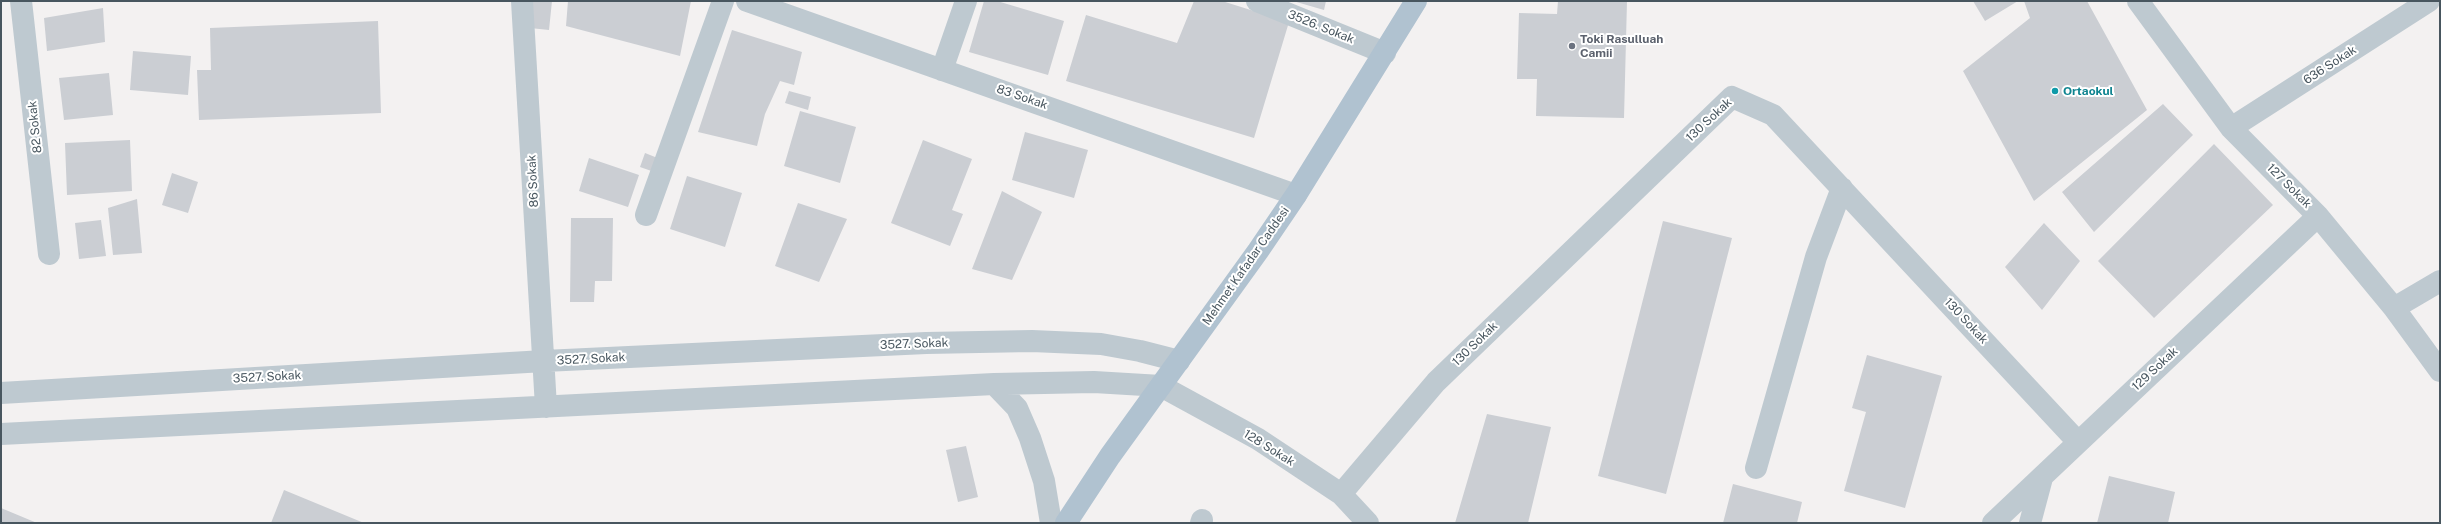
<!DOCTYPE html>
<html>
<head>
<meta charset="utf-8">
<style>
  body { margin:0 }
  #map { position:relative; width:2441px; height:524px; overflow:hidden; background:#f3f1f1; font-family:"Public Sans",sans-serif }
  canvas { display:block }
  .frame { position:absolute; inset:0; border:2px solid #48565f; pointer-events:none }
</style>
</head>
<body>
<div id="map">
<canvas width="2441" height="524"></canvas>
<div class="frame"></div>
</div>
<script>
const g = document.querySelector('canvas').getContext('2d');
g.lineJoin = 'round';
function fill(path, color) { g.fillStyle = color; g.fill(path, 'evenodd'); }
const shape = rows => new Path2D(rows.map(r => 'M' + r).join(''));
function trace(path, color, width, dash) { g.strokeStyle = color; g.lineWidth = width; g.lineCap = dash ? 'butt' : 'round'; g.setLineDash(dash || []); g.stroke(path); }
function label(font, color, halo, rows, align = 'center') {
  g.font = font + ' "Public Sans",sans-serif'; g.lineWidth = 4; g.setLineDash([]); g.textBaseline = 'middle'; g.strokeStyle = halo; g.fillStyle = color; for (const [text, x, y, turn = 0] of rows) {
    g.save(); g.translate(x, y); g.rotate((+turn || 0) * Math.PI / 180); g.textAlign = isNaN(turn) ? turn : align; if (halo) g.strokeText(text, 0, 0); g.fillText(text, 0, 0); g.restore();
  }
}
const building = shape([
  [532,1,552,1,549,30,530,28],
  [568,1,691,1,680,56,566,26],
  [984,1,997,1,1064,21,1048,75,969,52],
  [1194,1,1222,1,1289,22,1254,138,1066,81,1086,15,1177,43],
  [1293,1,1326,1,1324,10],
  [1558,1,1627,1,1624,118,1536,116,1537,79,1517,79,1519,13,1557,14],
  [1973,1,2018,1,1985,21],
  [2024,1,2087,1,2147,110,2034,201,1963,71,2030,18],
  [103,8,105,42,47,51,44,18],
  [378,21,381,113,199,120,197,70,211,70,210,28],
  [732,30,802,52,794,85,780,81,765,114,757,146,698,132],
  [133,51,191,56,188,95,130,90],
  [109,73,113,115,64,120,59,78],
  [789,91,811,97,808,110,785,103],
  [2163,104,2193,135,2094,232,2062,192],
  [800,111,856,127,840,183,784,166],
  [1025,132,1088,150,1074,198,1012,180],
  [130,140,132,191,67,195,65,143],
  [923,140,972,159,952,210,963,214,950,246,891,223],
  [2214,144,2273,205,2154,318,2098,261],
  [645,153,665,161,660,174,640,167],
  [589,158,639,175,628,207,579,191],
  [172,173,198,182,188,213,162,205],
  [687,176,742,193,725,247,670,229],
  [1002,191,1042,212,1012,280,972,269],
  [137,199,142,253,113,255,108,208],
  [798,203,847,219,819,282,775,266],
  [571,218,613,218,612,281,595,281,594,302,570,302],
  [101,220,106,256,79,259,75,223],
  [1663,221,1732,238,1666,494,1598,476],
  [2044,223,2080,261,2042,310,2005,267],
  [1867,355,1942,376,1905,508,1844,491,1866,412,1852,408],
  [1487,414,1551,427,1528,523,1455,523],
  [966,446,978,497,958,502,946,450],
  [2109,476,2175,492,2168,523,2097,523],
  [1733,484,1802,502,1797,523,1723,523],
  [284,490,364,523,271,523],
  [1,508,37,523,1,523]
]);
const minor = shape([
  [21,1,49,254],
  [522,1,546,407],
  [747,1,1296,195],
  [1257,1,1385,53],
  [2138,1,2231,128,2318,216,2394,308,2440,371],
  [942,70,966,1],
  [2231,128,2429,1],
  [646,215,723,1],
  [2394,308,2440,281],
  [994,384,1017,408,1030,438,1044,481,1051,523],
  [1,393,544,361,926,343,1032,341,1101,344,1140,351,1179,361],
  [1,434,994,384,1094,382,1161,386,1258,439,1341,494,1368,523],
  [1756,468,1816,257,1842,188],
  [1341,494,1436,382,1732,97,1773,115,2078,442],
  [1201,523,1202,520],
  [1993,523,2318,216],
  [2030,523,2042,478]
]);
const major = shape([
  [1066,523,1110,456,1258,251,1296,195,1416,1]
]);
const markers = [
  [1572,46,4,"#6b7280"],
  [2055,91,4,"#0f9aa8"]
];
const streetNames = [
  ["3526. Sokak",1321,27,22],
  ["636 Sokak",2330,65,-33],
  ["83 Sokak",1022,97,19],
  ["130 Sokak",1709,120,-43],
  ["82 Sokak",35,127,-96],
  ["86 Sokak",533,181,-93],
  ["127 Sokak",2289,186,45],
  ["Mehmet Kafadar Caddesi",1246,266,-55],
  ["130 Sokak",1966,321,47],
  ["3527. Sokak",914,344,-2],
  ["130 Sokak",1475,344,-44],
  ["3527. Sokak",591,359,-3],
  ["129 Sokak",2155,369,-43],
  ["3527. Sokak",267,377,-3],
  ["128 Sokak",1269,448,32]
];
const worshipNames = [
  ["Toki Rasulluah",1580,39],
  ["Camii",1580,53]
];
const cultureNames = [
  ["Ortaokul",2063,91]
];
fill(building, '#cbced3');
trace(minor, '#bec9d0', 22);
trace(major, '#b0c2d0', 22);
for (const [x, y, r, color] of markers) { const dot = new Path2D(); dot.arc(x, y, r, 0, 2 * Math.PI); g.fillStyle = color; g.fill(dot); trace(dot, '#fff', 1.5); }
label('12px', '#48565f', '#fff', streetNames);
label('bold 12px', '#5b616d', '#fff', worshipNames, 'left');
label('bold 12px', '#0d838f', '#fff', cultureNames, 'left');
</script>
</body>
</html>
